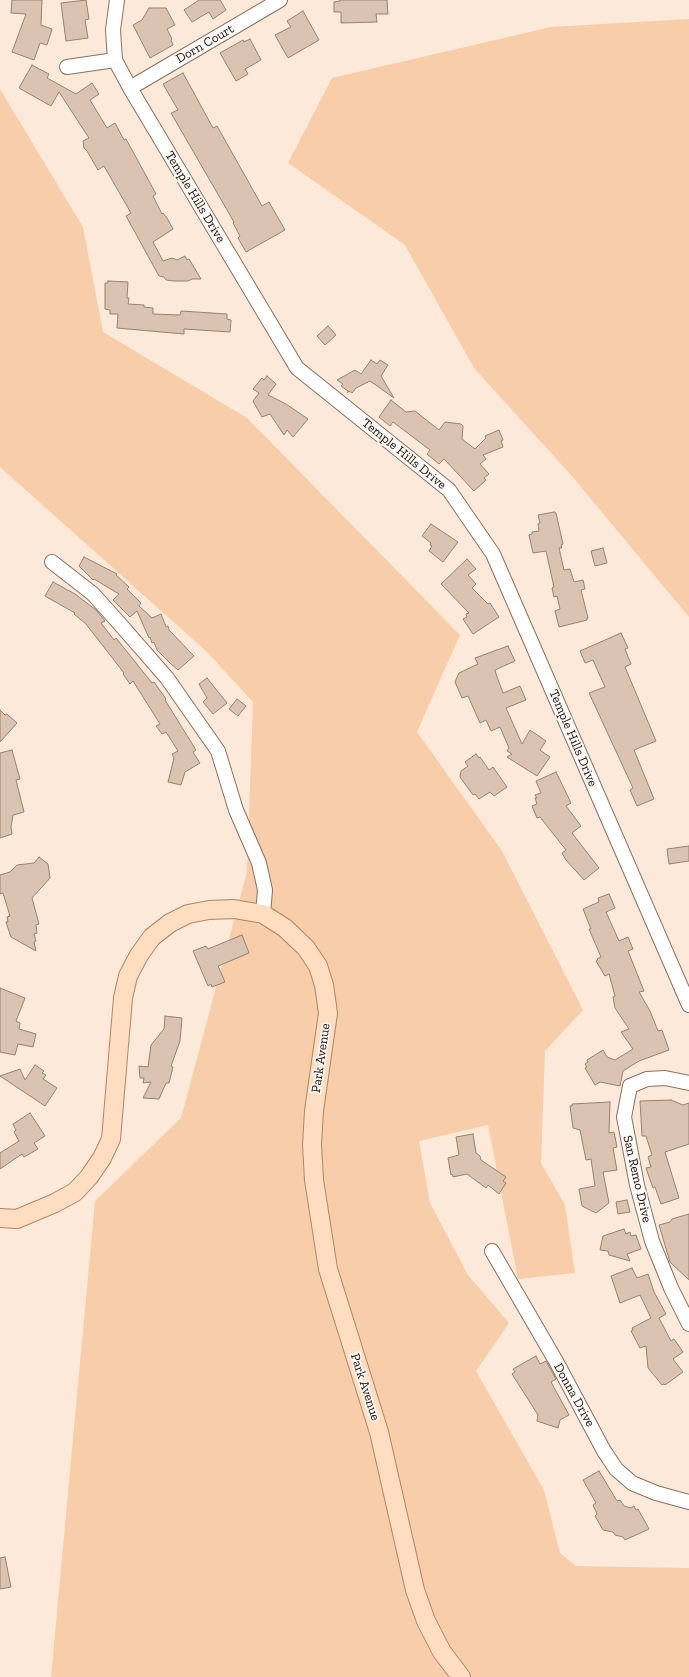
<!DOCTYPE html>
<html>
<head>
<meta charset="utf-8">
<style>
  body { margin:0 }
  canvas { display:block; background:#fce9d9 }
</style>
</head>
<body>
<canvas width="689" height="1677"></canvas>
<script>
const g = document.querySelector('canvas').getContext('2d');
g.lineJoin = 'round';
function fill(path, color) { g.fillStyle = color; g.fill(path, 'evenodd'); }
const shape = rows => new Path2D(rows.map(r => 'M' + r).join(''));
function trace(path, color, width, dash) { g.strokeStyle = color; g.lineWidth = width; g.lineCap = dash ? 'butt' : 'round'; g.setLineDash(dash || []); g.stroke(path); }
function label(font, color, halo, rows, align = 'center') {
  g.font = font + ' "Zilla Slab",serif'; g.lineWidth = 3.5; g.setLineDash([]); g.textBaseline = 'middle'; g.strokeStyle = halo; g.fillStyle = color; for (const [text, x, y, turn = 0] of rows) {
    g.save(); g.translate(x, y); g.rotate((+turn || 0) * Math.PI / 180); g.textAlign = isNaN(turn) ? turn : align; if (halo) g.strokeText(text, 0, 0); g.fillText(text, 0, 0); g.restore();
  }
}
const green = shape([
  [689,19,689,617,571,475,474,368,405,245,288,163,332,78,551,27],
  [0,89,83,227,103,332,247,418,460,635,417,732,502,851,583,1010,545,1051,541,1163,565,1205,575,1273,518,1279,488,1125,419,1141,430,1203,468,1275,509,1323,476,1371,544,1490,560,1553,576,1566,689,1568,689,1677,51,1677,95,1201,181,1118,247,872,253,702,206,651,0,467]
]);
const building = shape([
  [12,0,42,0,41,25,52,29,47,45,40,43,34,60,12,52,26,14,11,13,12,0],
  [86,0,89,19,85,20,88,38,66,41,61,3,86,0],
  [199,0,220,0,226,10,213,19,209,12,192,22,184,10,199,0],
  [340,0,387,0,388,14,376,14,377,22,341,23,341,12,334,12,334,2,340,1,340,0],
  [149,8,166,8,175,25,167,29,172,39,171,40,173,45,150,58,133,25,142,20,149,8],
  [303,11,319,40,288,58,275,35,291,27,287,21,303,11],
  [250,39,261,60,245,69,248,74,236,81,220,53,243,40,244,42,250,39],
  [32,65,49,74,47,78,76,94,92,83,99,94,90,100,107,128,115,123,124,140,126,139,156,194,153,196,162,214,163,213,167,218,173,229,153,242,163,261,172,258,177,260,185,256,187,260,189,259,201,279,192,279,188,281,174,281,166,280,164,277,159,276,126,216,131,213,104,166,98,170,87,151,84,148,83,141,89,138,59,92,51,106,19,88,32,65],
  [183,73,213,128,217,126,262,206,269,202,285,230,246,252,238,238,240,236,233,223,234,222,171,113,178,110,163,84,183,73],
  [108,281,128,282,127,298,129,298,128,304,144,305,144,307,153,308,153,314,180,315,181,311,227,314,227,319,231,320,230,332,184,329,184,334,117,328,118,314,110,314,110,310,105,309,105,283,108,283,108,281],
  [328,326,336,335,325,345,317,336,328,326],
  [371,360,377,364,380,360,388,365,381,376,394,398,370,381,356,388,352,393,349,391,347,393,348,391,341,386,343,384,337,380,355,370,361,374,371,360],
  [267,376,276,384,268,395,286,404,308,419,293,437,287,430,284,435,270,414,262,417,253,401,259,393,253,389,262,378,264,380,267,376],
  [391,400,406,412,415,411,439,430,445,422,461,424,463,426,462,439,475,449,486,438,485,436,499,430,503,440,501,441,503,447,483,455,486,459,480,464,489,474,484,478,486,480,474,491,444,459,439,464,427,454,430,450,393,422,390,426,379,417,391,400],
  [554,512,556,513,563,544,561,545,562,548,559,548,564,570,570,569,574,582,583,580,585,589,581,590,588,618,587,618,587,620,559,627,555,611,560,609,557,596,554,597,552,588,554,587,546,551,533,553,529,535,532,534,532,532,539,531,538,524,540,523,538,515,554,512],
  [431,524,458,542,443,562,429,551,432,546,430,545,431,543,422,536,431,524],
  [603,548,607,563,595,566,591,551,603,548],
  [84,557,117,574,116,575,129,587,127,589,141,603,139,606,152,618,161,614,166,627,168,626,169,630,194,656,178,670,171,664,157,650,154,642,152,643,150,637,149,638,137,611,130,617,113,600,119,594,94,579,93,580,79,566,84,557],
  [467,559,476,569,468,575,476,584,472,588,488,604,490,603,499,617,473,634,463,619,467,617,466,614,469,613,441,584,467,559],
  [53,582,75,594,96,610,105,621,101,623,114,640,116,638,152,683,154,682,166,699,165,700,196,750,193,752,200,763,185,772,181,785,168,782,174,758,172,754,178,751,166,732,162,734,156,726,160,724,133,681,130,684,123,674,124,673,86,624,74,614,75,613,45,596,53,582],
  [621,633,628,648,625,649,631,664,625,667,656,741,634,750,654,799,637,806,630,790,633,788,589,693,605,687,593,660,585,663,580,651,621,633],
  [508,646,515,661,495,670,496,674,503,693,520,686,526,700,506,708,522,744,530,730,546,741,540,750,550,757,537,776,507,757,512,754,507,751,509,748,500,727,491,731,486,720,480,723,468,696,462,698,455,682,459,673,478,664,475,658,508,646],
  [207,678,227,703,213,714,203,702,207,698,199,684,207,678],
  [237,699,246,706,238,716,229,709,237,699],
  [0,710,5,715,7,714,17,723,0,742,0,710],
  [12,750,20,779,16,780,24,812,13,815,11,827,12,834,0,838,0,753,12,750],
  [476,754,479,758,480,757,489,770,493,767,507,787,494,796,490,792,479,799,475,794,473,795,460,777,461,771,468,766,465,762,476,754],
  [556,772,571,803,566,806,581,826,572,833,599,868,584,880,566,860,562,853,566,850,540,817,537,818,532,806,537,804,535,798,537,798,535,795,541,793,536,781,556,772],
  [689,846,689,861,669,864,667,849,689,846],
  [39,857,48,864,50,878,32,898,39,924,36,925,37,933,34,934,36,941,34,942,36,951,11,937,6,922,8,922,7,917,10,916,3,893,0,894,0,875,10,872,17,865,34,863,39,857],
  [609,894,615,908,606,912,619,941,628,937,633,949,628,951,644,991,639,992,650,1011,658,1031,662,1030,669,1050,639,1061,623,1071,620,1086,600,1082,595,1085,585,1068,587,1067,585,1064,588,1062,587,1060,603,1050,607,1057,615,1060,633,1049,621,1032,629,1029,615,1008,613,997,615,996,609,974,605,976,596,961,598,960,597,959,601,957,589,929,591,929,583,909,599,902,598,898,609,894],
  [242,935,249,953,218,966,225,982,212,987,211,984,208,986,193,951,206,946,208,949,242,935],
  [0,988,25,998,16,1021,20,1023,19,1029,36,1034,33,1047,18,1044,15,1055,0,1052,0,988],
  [165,1016,182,1018,180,1041,171,1066,173,1067,169,1083,166,1083,159,1099,143,1098,151,1082,143,1083,144,1078,140,1078,139,1066,148,1067,151,1045,164,1029,165,1016],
  [35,1065,44,1071,42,1073,46,1075,43,1079,57,1088,45,1106,0,1076,20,1069,25,1080,35,1065],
  [671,1100,683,1105,689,1103,689,1144,665,1152,679,1198,661,1204,655,1187,653,1188,646,1168,651,1167,648,1157,652,1155,646,1136,642,1136,640,1101,671,1100],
  [610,1102,609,1133,614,1132,617,1147,613,1148,617,1170,603,1172,609,1203,596,1213,582,1206,579,1189,595,1186,591,1159,586,1160,580,1130,573,1128,570,1106,572,1106,572,1104,610,1102],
  [30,1113,45,1136,34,1143,38,1149,24,1157,22,1154,0,1169,0,1153,19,1141,14,1132,16,1130,13,1124,30,1113],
  [473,1134,476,1153,480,1156,481,1160,506,1177,503,1181,506,1183,499,1194,488,1185,486,1188,467,1174,453,1177,452,1174,451,1175,448,1158,459,1155,456,1137,473,1134],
  [627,1200,630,1212,618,1214,616,1202,627,1200],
  [689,1214,689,1280,670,1262,659,1225,670,1222,672,1219,689,1214],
  [624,1229,626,1234,630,1232,631,1236,636,1235,641,1249,627,1254,630,1261,609,1255,608,1251,600,1250,603,1236,624,1229],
  [632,1268,637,1278,648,1274,654,1292,666,1314,659,1318,671,1341,674,1339,683,1352,673,1359,683,1372,665,1385,664,1384,662,1385,648,1368,646,1346,640,1348,631,1331,633,1330,632,1328,651,1318,640,1295,620,1303,611,1276,632,1268],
  [536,1356,540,1364,546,1361,556,1379,551,1382,569,1415,560,1420,558,1428,537,1421,538,1415,512,1374,515,1372,513,1369,536,1356],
  [599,1471,617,1501,620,1500,624,1506,631,1508,634,1506,636,1510,638,1509,649,1529,625,1540,623,1537,615,1535,613,1532,603,1530,595,1516,597,1514,593,1505,596,1503,583,1480,599,1471],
  [5,1557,11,1587,0,1589,0,1558,5,1557]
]);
const minor = shape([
  [117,0,113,30,115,60,130,88,297,368,449,490,493,554,689,1005],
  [67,67,115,60],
  [130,88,280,0],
  [52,562,93,594,119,623,167,678,218,751,236,810,259,863,265,890,263,914],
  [689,1083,665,1078,647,1079,630,1086,624,1117,637,1185,652,1241,671,1288,689,1324],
  [492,1251,557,1363,604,1451,616,1469,632,1483,656,1493,689,1502]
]);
const major = shape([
  [0,1218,17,1219,55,1203,75,1192,89,1177,102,1158,111,1139,123,998,128,976,139,955,152,937,170,923,188,914,209,910,234,909,263,914,285,928,306,948,318,966,324,985,328,1013,314,1111,312,1145,314,1180,328,1269,379,1432,415,1590,426,1621,442,1652,461,1677]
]);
const streetNames = [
  ["Dorn Court",205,44,-30],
  ["Temple Hills Drive",195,197,59],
  ["Temple Hills Drive",404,454,39],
  ["Temple Hills Drive",573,738,67],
  ["Park Avenue",321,1058,-82],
  ["San Remo Drive",637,1179,77],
  ["Park Avenue",365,1387,72],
  ["Donna Drive",574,1395,61]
];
fill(green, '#f8cda9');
fill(building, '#dac3b0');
trace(building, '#97816f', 1);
trace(minor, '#877260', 16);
trace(major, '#ad8665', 20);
trace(minor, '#fff', 14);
trace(major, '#feddc0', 18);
label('13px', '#181009', '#fef9f5', streetNames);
</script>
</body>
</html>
